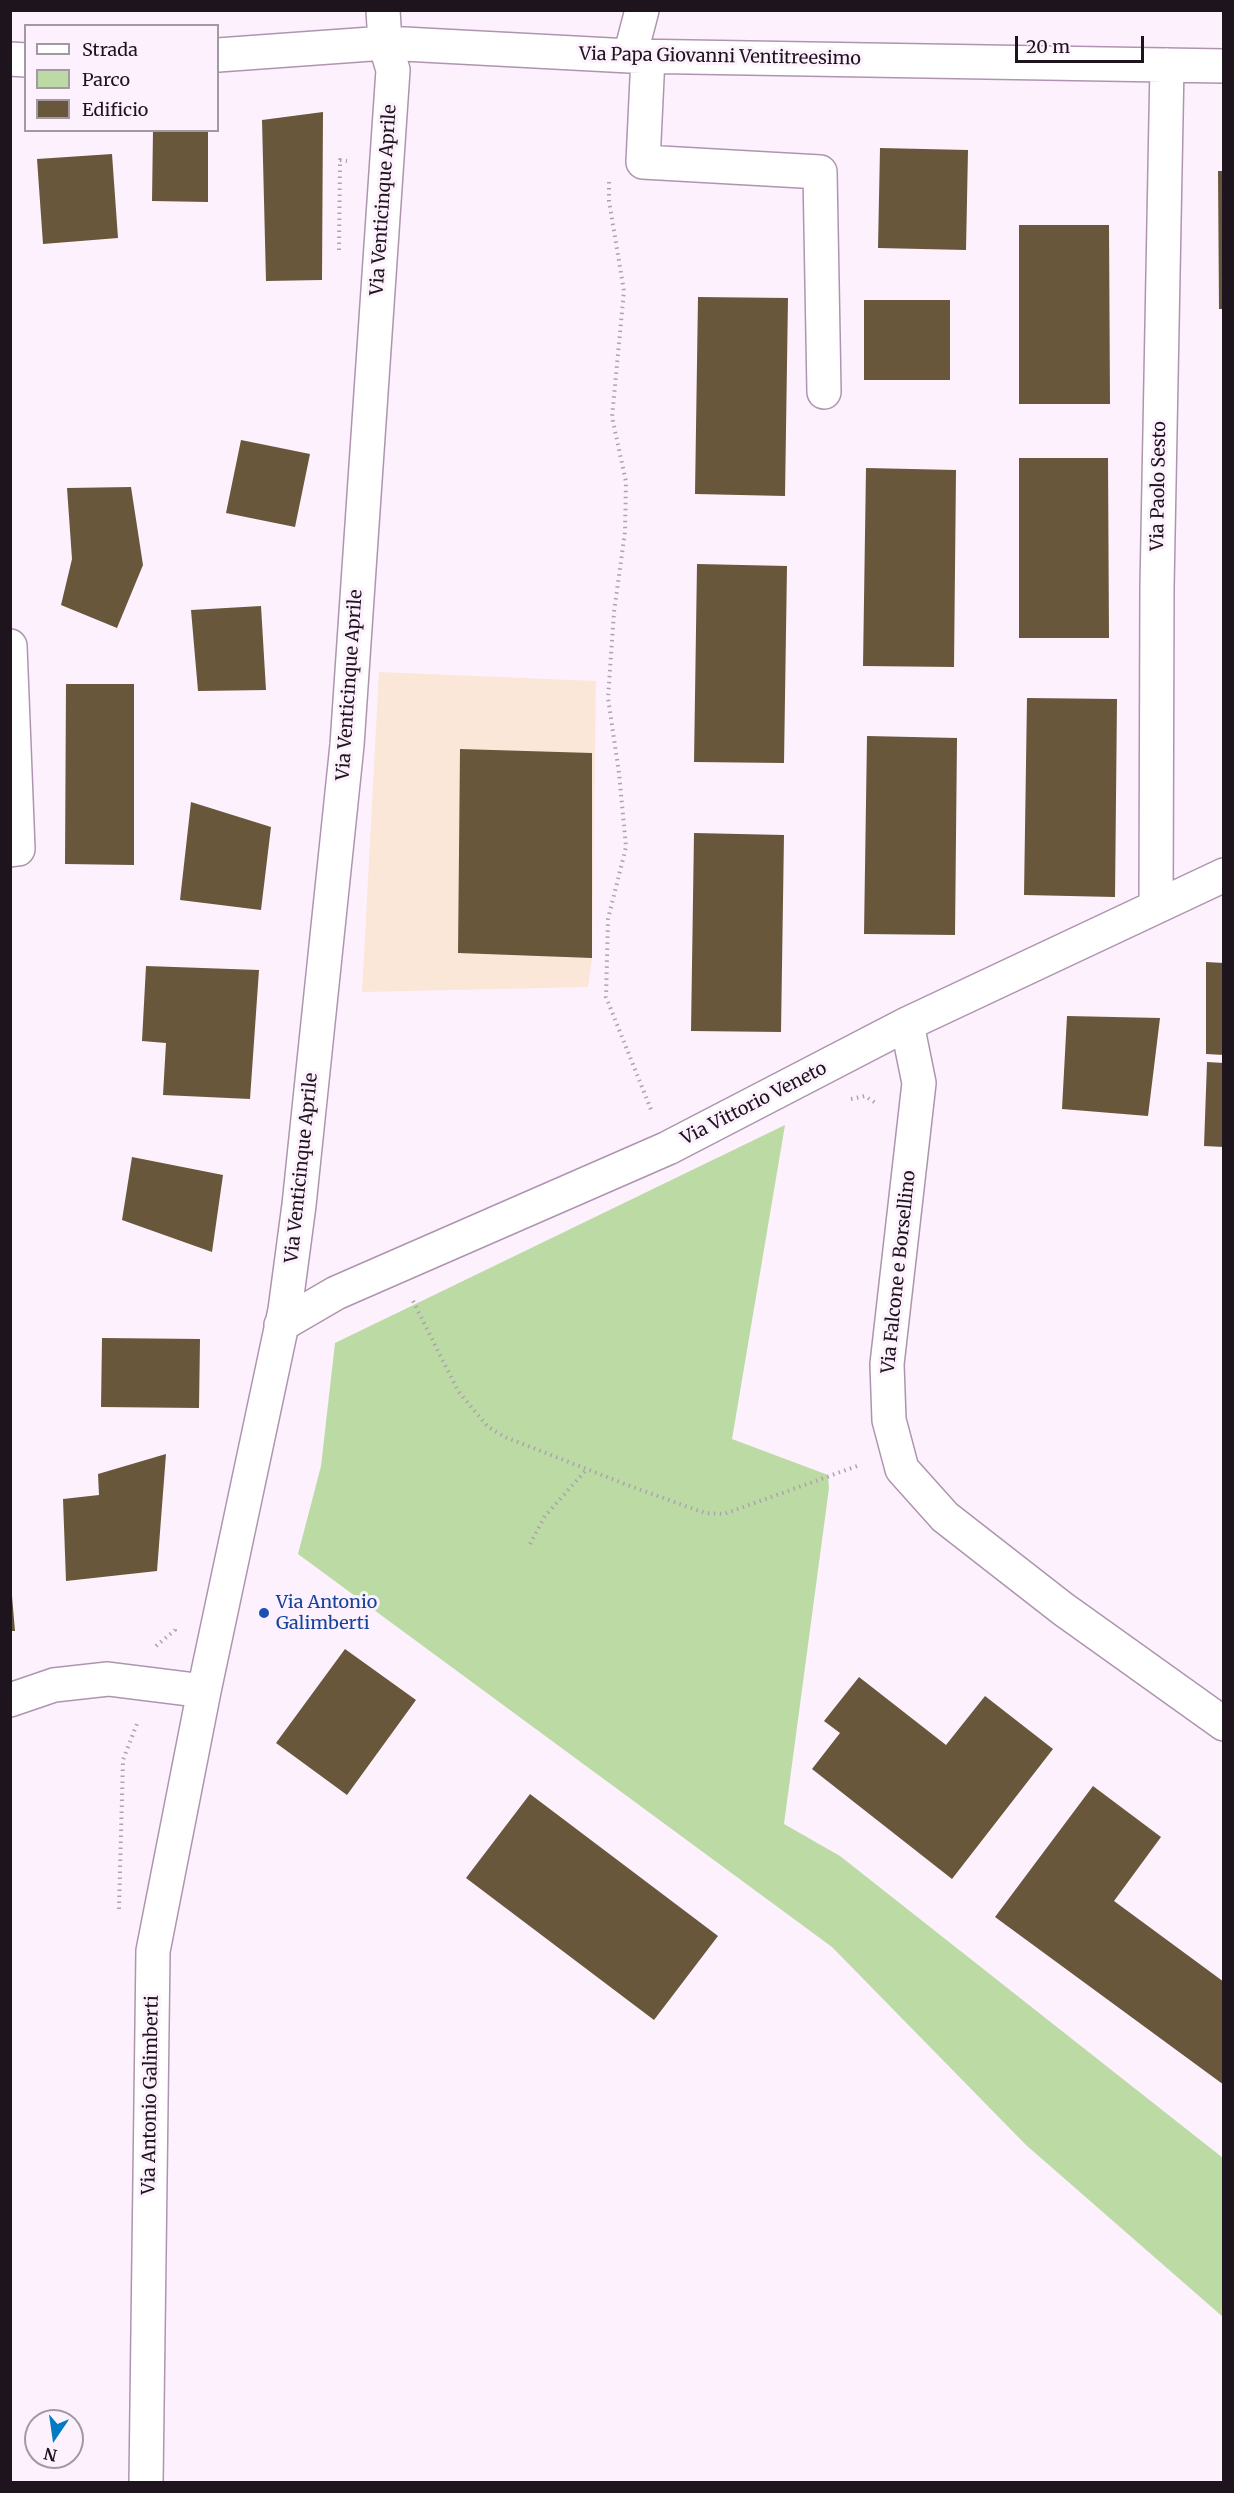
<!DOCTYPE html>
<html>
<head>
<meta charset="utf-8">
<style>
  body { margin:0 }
  #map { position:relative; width:1234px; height:2493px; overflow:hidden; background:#fcf1fd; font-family:Merriweather,serif }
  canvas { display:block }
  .frame { position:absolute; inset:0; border:12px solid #1d141d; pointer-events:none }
  .legend { position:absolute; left:24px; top:24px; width:195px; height:108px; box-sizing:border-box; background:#fcf1fd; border:2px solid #a399a3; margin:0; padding:8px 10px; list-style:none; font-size:18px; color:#1d141d }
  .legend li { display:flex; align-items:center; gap:12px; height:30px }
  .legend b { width:30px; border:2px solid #a399a3 }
  .north { position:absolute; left:24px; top:2409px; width:60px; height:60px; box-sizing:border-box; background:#fcf1fd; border:2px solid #a399a3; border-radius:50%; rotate:193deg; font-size:16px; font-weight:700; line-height:24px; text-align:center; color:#1d141d }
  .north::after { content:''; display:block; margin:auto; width:21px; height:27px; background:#0179c3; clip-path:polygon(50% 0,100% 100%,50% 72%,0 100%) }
  .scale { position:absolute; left:1015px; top:36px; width:129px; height:27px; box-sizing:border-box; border:3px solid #1d141d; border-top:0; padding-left:8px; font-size:18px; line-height:21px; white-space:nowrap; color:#1d141d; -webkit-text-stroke:4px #fcf1fd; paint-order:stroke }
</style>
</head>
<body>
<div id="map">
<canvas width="1234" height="2493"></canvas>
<div class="frame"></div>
<ul class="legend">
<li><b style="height:8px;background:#fff"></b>Strada</li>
<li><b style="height:16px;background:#bcdaa4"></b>Parco</li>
<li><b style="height:16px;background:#69573c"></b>Edificio</li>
</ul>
<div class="north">N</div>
<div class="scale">20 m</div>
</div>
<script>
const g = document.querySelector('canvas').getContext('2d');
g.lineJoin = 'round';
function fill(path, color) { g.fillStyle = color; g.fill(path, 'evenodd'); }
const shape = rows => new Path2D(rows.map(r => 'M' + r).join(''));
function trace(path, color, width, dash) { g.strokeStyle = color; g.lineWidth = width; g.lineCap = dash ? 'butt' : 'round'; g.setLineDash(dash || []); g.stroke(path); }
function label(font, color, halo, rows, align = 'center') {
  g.font = font + ' Merriweather,serif'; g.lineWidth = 6; g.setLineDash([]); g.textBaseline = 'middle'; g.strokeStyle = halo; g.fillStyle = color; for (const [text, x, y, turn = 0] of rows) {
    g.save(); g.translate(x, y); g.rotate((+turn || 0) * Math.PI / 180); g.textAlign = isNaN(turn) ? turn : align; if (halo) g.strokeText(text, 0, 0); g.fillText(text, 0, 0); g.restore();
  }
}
const industrial = shape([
  [379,672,596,681,592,958,588,987,362,992]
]);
const green = shape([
  [785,1125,732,1439,828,1475,829,1488,784,1824,840,1856,1223,2158,1223,2317,1026,2145,832,1947,298,1554,321,1466,335,1343]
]);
const building = shape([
  [323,112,322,280,266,281,262,120],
  [153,130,208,130,208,202,152,201],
  [880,148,968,150,966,250,878,248],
  [112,154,118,238,43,244,37,159],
  [1218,171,1224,171,1224,309,1219,309],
  [1019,225,1109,225,1110,404,1019,404],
  [698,297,788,298,785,496,695,494],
  [864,300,950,300,950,380,864,380],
  [241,440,310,454,295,527,226,513],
  [1019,458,1108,458,1109,638,1019,638],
  [866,468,956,470,954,667,863,666],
  [131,487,143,565,117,628,61,605,72,559,67,488],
  [697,564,787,566,784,763,694,762],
  [261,606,266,690,198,691,191,610],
  [66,684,134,684,134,865,65,864],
  [1027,698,1117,699,1115,897,1024,895],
  [867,736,957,738,955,935,864,934],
  [460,749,592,753,592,958,458,953],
  [191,802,271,827,261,910,180,900],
  [694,833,784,835,781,1032,691,1031],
  [1206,962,1224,963,1224,1055,1206,1054],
  [146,966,259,970,250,1099,163,1095,166,1043,142,1041],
  [1067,1016,1160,1018,1148,1116,1062,1109],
  [1207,1062,1224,1063,1224,1147,1204,1146],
  [132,1157,223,1175,212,1252,122,1220],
  [102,1338,200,1339,199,1408,101,1407],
  [166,1454,157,1571,66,1581,63,1499,99,1495,98,1474],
  [10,1596,12,1596,15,1631,10,1631],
  [345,1649,416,1700,347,1795,276,1743],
  [859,1677,946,1745,985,1696,1053,1749,952,1879,812,1769,840,1733,824,1721],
  [1093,1786,1161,1837,1114,1901,1224,1982,1224,2085,995,1917],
  [530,1794,718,1936,654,2020,466,1878]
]);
const path = shape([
  [609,182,609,201,624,291,612,417,626,482,625,532,614,612,608,698,619,773,626,847,608,919,606,997,652,1112],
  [339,250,340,160,347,161],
  [851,1099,865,1096,877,1104],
  [413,1301,458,1391,488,1427,505,1437,630,1486,705,1513,724,1514,860,1465],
  [530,1544,545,1516,587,1469],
  [156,1646,175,1630,175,1626],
  [119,1909,123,1760,138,1721]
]);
const minor = shape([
  [218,55,385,43,630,56,1224,66],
  [630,56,642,10],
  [648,57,643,162,820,172,824,392],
  [10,59,26,60],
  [10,646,18,849,10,850],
  [1156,906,1157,587,1167,65],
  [907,1024,919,1083,887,1364,889,1420,902,1469,945,1517,1063,1609,1224,1724],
  [281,1325,336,1293,668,1148,907,1024,1224,875],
  [10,1700,54,1685,108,1679,204,1691],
  [146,2482,153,1951,204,1691,285,1310,299,1205,347,745,393,70,385,43,383,10]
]);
const markers = [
  [264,1613,6,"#1a4fb4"]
];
const streetNames = [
  ["Via Papa Giovanni Ventitreesimo",720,57,1],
  ["Via Venticinque Aprile",384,200,-86],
  ["Via Paolo Sesto",1159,486,-89],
  ["Via Venticinque Aprile",350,685,-86],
  ["Via Vittorio Veneto",754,1104,-27],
  ["Via Venticinque Aprile",302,1168,-84],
  ["Via Falcone e Borsellino",899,1272,-84],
  ["Via Antonio Galimberti",151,2095,-89]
];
const transitNames = [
  ["Via Antonio",276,1603],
  ["Galimberti",276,1624]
];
fill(industrial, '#fbe7d8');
fill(green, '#bcdaa4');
fill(building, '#69573c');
trace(minor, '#ae95af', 36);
trace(path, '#ada3ae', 4, [1.5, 4.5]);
trace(minor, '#fff', 33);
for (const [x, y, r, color] of markers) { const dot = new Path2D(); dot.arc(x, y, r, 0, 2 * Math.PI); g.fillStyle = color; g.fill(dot); trace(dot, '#fcf1fd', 2); }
label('18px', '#1d141d', '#fcf1fd', streetNames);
label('18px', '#164399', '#fcf1fd', transitNames, 'left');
</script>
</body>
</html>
